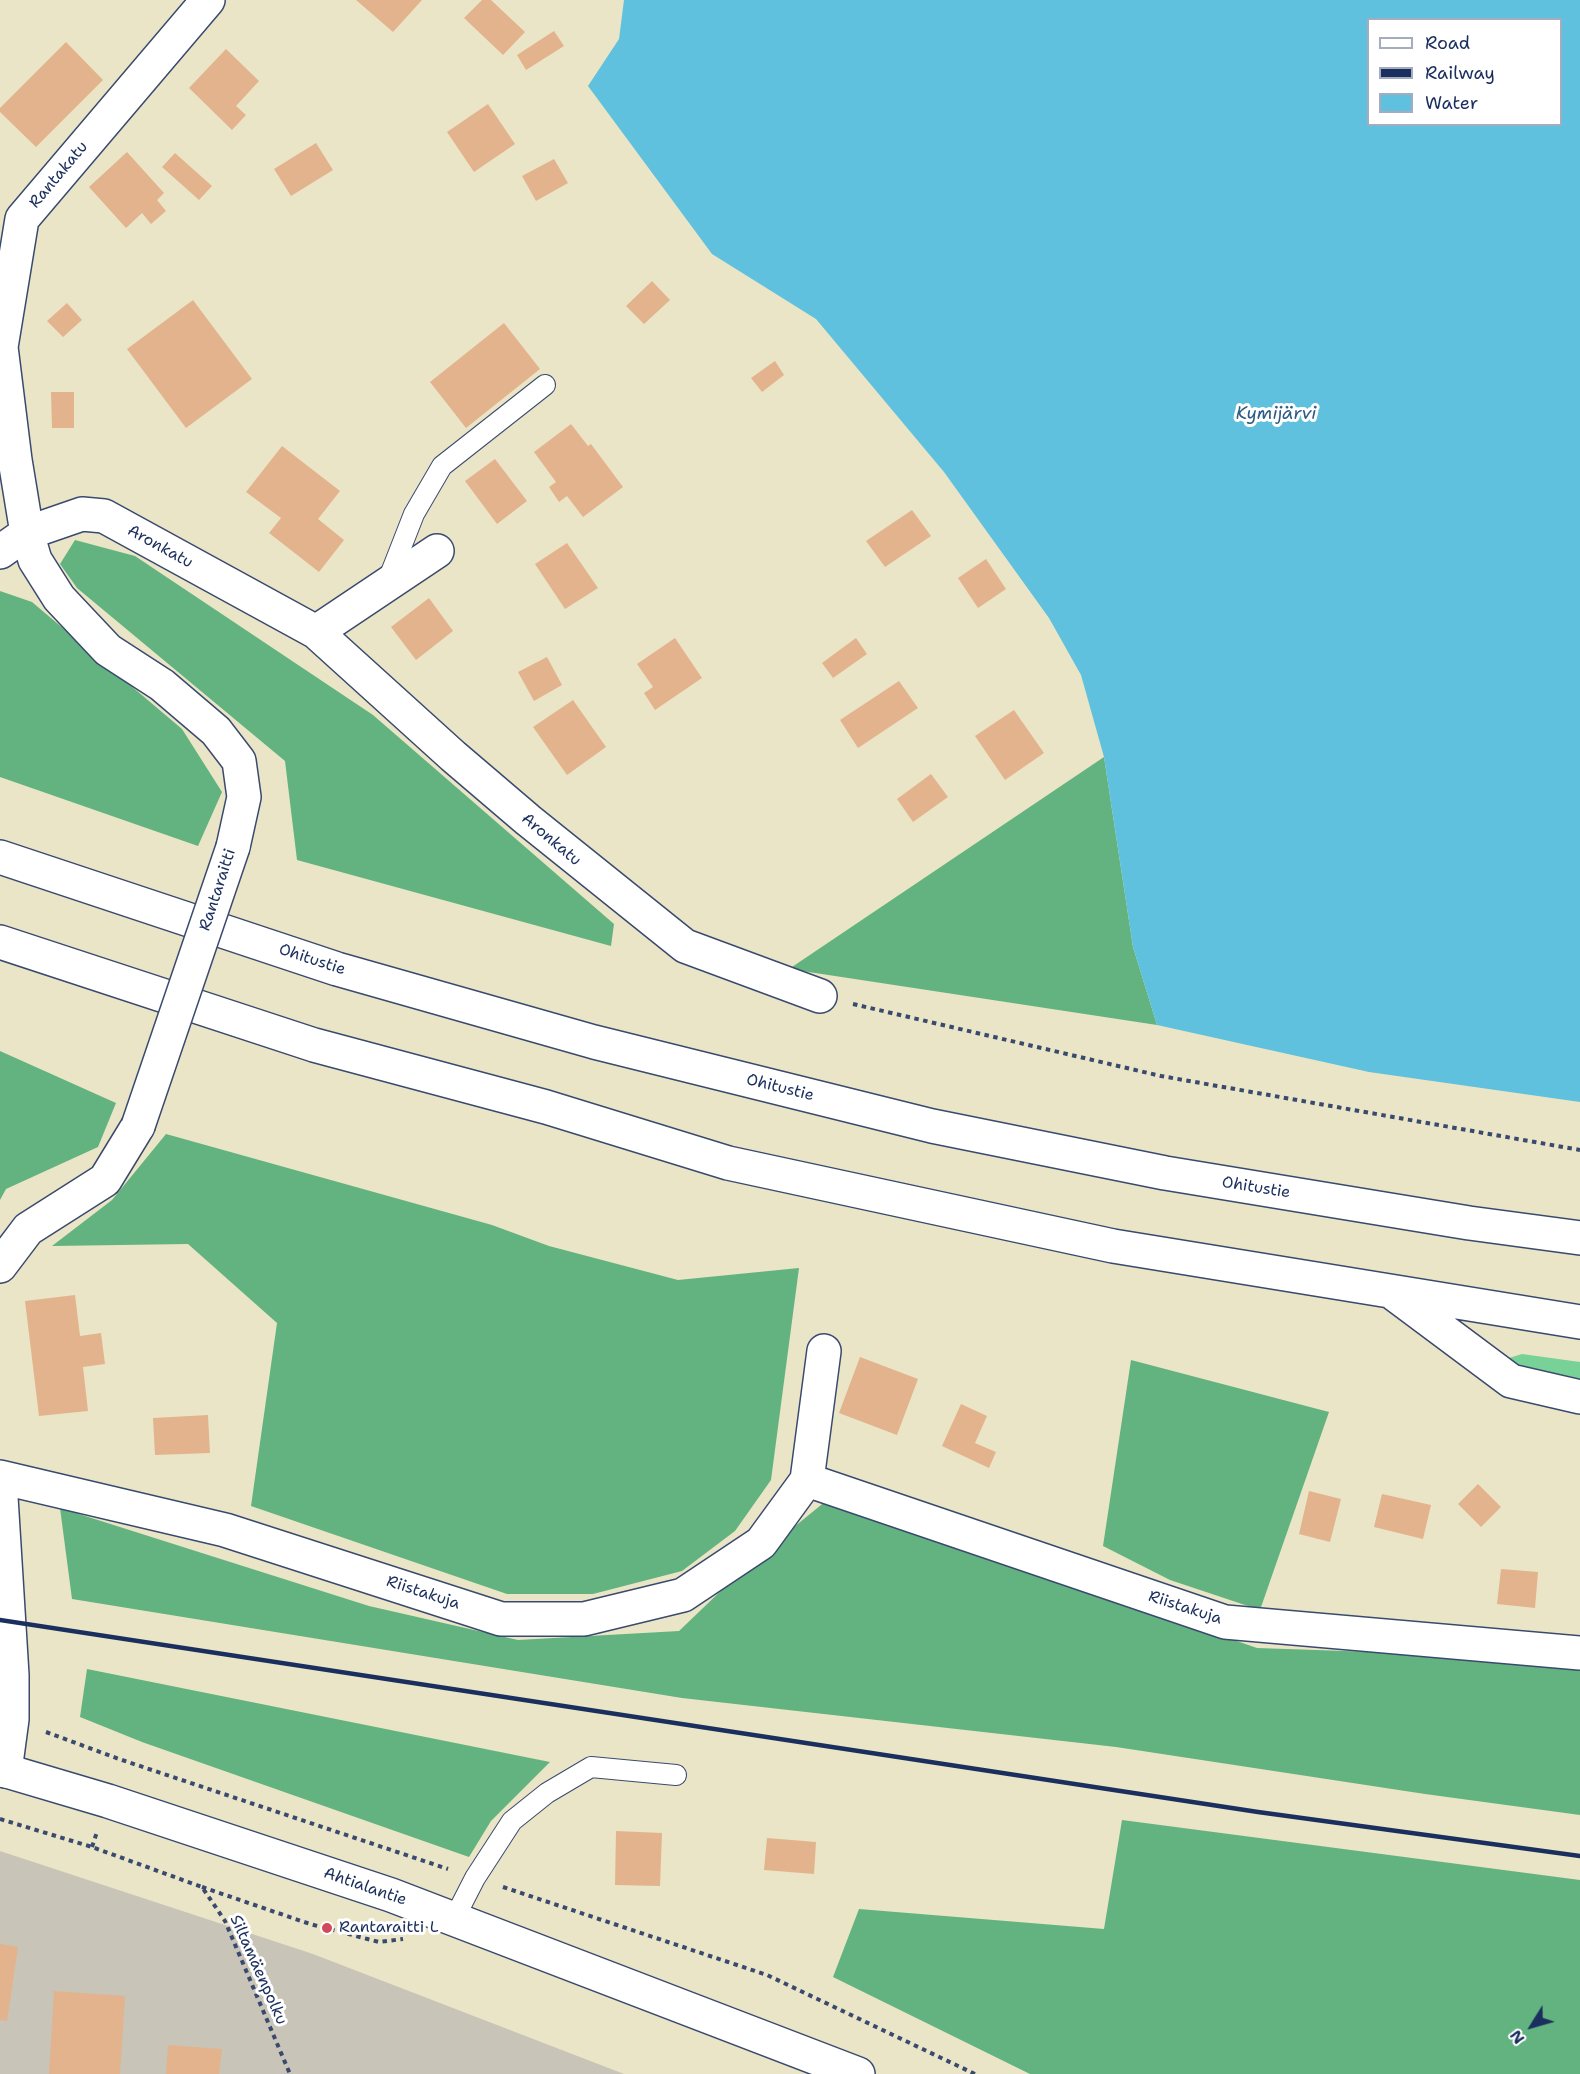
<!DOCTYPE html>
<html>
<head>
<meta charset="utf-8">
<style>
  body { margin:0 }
  #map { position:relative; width:1580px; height:2074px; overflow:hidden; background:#eae5c6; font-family:"Shantell Sans",sans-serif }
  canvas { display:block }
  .legend { position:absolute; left:1367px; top:18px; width:195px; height:108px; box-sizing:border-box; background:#fff; border:2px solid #a4acbf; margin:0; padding:8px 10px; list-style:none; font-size:18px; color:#1b2f5e }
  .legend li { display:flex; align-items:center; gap:12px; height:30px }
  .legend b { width:30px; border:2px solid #a4acbf }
  .north { position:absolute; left:1502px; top:1996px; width:60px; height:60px; -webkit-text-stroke:4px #fff; paint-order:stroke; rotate:233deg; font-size:16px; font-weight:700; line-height:24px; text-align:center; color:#1b2f5e }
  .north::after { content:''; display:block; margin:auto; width:21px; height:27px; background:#1b2f5e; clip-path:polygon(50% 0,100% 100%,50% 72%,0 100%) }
</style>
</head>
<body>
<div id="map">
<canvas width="1580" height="2074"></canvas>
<ul class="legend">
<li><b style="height:8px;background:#fff"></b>Road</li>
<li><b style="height:8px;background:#1b2f5e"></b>Railway</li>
<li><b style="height:16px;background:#5fc1dd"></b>Water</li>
</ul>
<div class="north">N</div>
</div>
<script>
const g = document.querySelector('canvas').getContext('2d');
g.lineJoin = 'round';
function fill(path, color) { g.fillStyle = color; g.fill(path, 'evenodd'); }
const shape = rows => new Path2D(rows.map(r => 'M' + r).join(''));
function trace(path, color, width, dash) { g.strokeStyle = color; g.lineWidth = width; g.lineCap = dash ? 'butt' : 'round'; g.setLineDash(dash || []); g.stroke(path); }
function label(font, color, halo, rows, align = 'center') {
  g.font = font + ' "Shantell Sans",sans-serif'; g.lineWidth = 6; g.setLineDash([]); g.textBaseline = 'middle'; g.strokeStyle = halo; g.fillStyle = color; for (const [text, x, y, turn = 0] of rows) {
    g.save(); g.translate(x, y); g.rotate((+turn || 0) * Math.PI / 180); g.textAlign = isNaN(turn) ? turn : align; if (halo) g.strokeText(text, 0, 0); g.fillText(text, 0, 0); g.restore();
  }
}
const industrial = shape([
  [0,1851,313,1954,624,2074,0,2074]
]);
const green = shape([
  [1522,1354,1580,1362,1580,1380,1514,1365,1509,1358]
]);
const forest = shape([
  [75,540,135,556,373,715,614,924,611,946,297,860,285,761,77,588,60,564],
  [0,591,32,602,182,729,222,792,198,846,0,777],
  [1104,757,1133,947,1157,1025,789,969],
  [0,1051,116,1103,98,1147,6,1189,0,1200],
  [166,1134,492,1225,549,1246,678,1280,799,1268,771,1480,735,1531,682,1571,593,1594,507,1594,251,1506,277,1323,188,1244,52,1246,112,1200],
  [1131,1360,1329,1412,1260,1610,1170,1580,1103,1546],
  [832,1496,1124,1602,1257,1648,1522,1657,1580,1665,1580,1815,1425,1794,1116,1747,682,1698,72,1599,60,1508,369,1606,518,1640,679,1631,750,1563],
  [87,1669,550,1762,491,1821,469,1857,142,1742,80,1717],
  [1122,1820,1580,1880,1580,2074,1030,2074,833,1977,859,1909,1104,1929]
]);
const water = shape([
  [624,0,1580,0,1580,1102,1369,1072,1157,1025,1133,947,1104,757,1081,675,1049,618,944,472,816,319,712,254,588,86,619,39],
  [1368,20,1560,20,1560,124,1368,124]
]);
const building = shape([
  [356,0,422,0,393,32],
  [482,0,491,0,525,32,503,55,464,18],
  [554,31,564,46,526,70,517,55],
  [66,42,103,80,36,147,0,112,0,108],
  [226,49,259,81,236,106,246,115,232,130,189,88],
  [488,104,515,144,474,172,447,132],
  [316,143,333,170,291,196,274,169],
  [127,152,164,193,157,200,166,211,151,224,142,213,126,228,89,187],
  [175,153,212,186,199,200,162,167],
  [554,159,568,183,536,201,522,176],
  [652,281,670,300,644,324,626,306],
  [193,300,252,379,186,428,127,349],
  [67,303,82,320,63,337,47,321],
  [504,323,540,369,466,428,430,382],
  [775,361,784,375,762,392,751,378],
  [51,392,74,392,74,428,52,428],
  [571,424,588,446,591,444,623,487,583,517,567,496,559,502,549,487,556,482,534,452],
  [282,446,340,491,318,519,344,540,319,572,269,533,281,518,246,492],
  [495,459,527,501,497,524,465,481],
  [912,510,931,536,885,567,866,541],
  [567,543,598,588,565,609,535,564],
  [986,559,1006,589,978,608,958,578],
  [429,598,453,631,416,660,391,627],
  [675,638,702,678,655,710,644,693,653,687,637,664],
  [856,638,867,654,833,678,822,663],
  [547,657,562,685,534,701,518,672],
  [899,681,918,708,858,748,840,720],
  [573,700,606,747,567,775,533,727],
  [1014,710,1044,753,1005,780,975,736],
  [931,774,948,797,913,822,897,799],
  [75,1295,80,1336,101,1333,105,1364,83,1367,88,1411,39,1416,25,1301],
  [860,1357,918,1379,897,1435,839,1413],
  [961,1404,987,1416,975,1443,996,1452,989,1468,942,1446],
  [208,1415,210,1453,155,1455,153,1418],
  [1478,1484,1501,1507,1481,1527,1458,1504],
  [1309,1491,1341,1499,1330,1542,1299,1534],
  [1382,1494,1431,1505,1423,1539,1374,1527],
  [1501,1569,1538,1572,1535,1608,1497,1604],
  [616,1831,662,1833,660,1886,615,1885],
  [767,1838,816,1842,814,1874,764,1870],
  [0,1944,18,1947,7,2021,0,2020],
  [54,1991,125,1996,120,2074,49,2074],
  [168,2045,222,2049,219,2074,166,2074]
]);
const path = shape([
  [853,1004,1161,1076,1580,1150],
  [46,1732,119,1759,448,1869],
  [0,1819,92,1847,202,1887,225,1921,290,2074],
  [92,1847,97,1832],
  [202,1887,310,1924,379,1942,403,1939],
  [503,1887,767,1975,975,2074]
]);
const service = shape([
  [387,583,414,514,442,466,545,385],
  [454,1919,475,1878,512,1821,547,1793,591,1767,676,1775]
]);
const minor = shape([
  [208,0,22,219,1,347,15,460,27,533,35,560,59,598,108,650,162,685,216,731,239,761,244,797,233,847],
  [0,552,27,533,82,514,104,516,316,632,453,756,528,820,685,946,820,996],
  [316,632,437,551],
  [0,1266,28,1229,105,1180,138,1126],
  [0,1477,225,1530,501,1619,584,1619,683,1595,761,1543,807,1480,824,1351],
  [807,1480,1225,1622,1580,1653],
  [0,1481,12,1675,12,1719,5,1771]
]);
const secondary = shape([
  [0,1769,108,1801,391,1895,858,2074]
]);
const motorway = shape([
  [0,857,337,969,594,1042,932,1126,1165,1173,1469,1223,1580,1238],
  [0,942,314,1045,546,1107,728,1163,1113,1246,1580,1322],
  [1393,1293,1511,1381,1580,1397]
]);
const rail = shape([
  [0,1620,1258,1812,1580,1856]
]);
const minorBridge = shape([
  [138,1126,233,847]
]);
const markers = [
  [327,1928,6,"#d1495b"]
];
const streetNames = [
  ["Rantakatu",59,175,-50],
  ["Aronkatu",160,547,29],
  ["Aronkatu",551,840,40],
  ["Rantaraitti",218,890,-72],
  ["Ohitustie",312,960,18],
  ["Ohitustie",780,1088,14],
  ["Ohitustie",1256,1188,9],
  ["Riistakuja",423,1593,18],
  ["Riistakuja",1185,1608,18],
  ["Ahtialantie",365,1887,19],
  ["Siltamäenpolku",258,1970,66]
];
const poiNames = [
  ["Rantaraitti L",339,1928]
];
const waterNames = [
  ["Kymijärvi",1276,414]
];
fill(industrial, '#c8c4b8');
fill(green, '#78d197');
fill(forest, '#62b380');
fill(water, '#5fc1dd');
fill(building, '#e3b38d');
trace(service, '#3a4a6e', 22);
trace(minor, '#3a4a6e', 36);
trace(secondary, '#3a4a6e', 36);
trace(motorway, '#3a4a6e', 36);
trace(path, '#3a4a6e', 4, [4.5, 4.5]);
trace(service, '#fff', 20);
trace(minor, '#fff', 33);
trace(secondary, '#fff', 33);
trace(motorway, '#fff', 33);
trace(rail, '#1b2f5e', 4.5);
trace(minorBridge, '#3a4a6e', 36, []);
trace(minorBridge, '#fff', 33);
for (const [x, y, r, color] of markers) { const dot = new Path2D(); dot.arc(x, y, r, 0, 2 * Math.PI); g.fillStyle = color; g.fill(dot); trace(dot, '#fff', 2); }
label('16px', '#1b2f5e', '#fff', streetNames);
label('16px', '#1b2f5e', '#fff', poiNames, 'left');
label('italic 18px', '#2f5b84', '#fff', waterNames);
</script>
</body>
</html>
